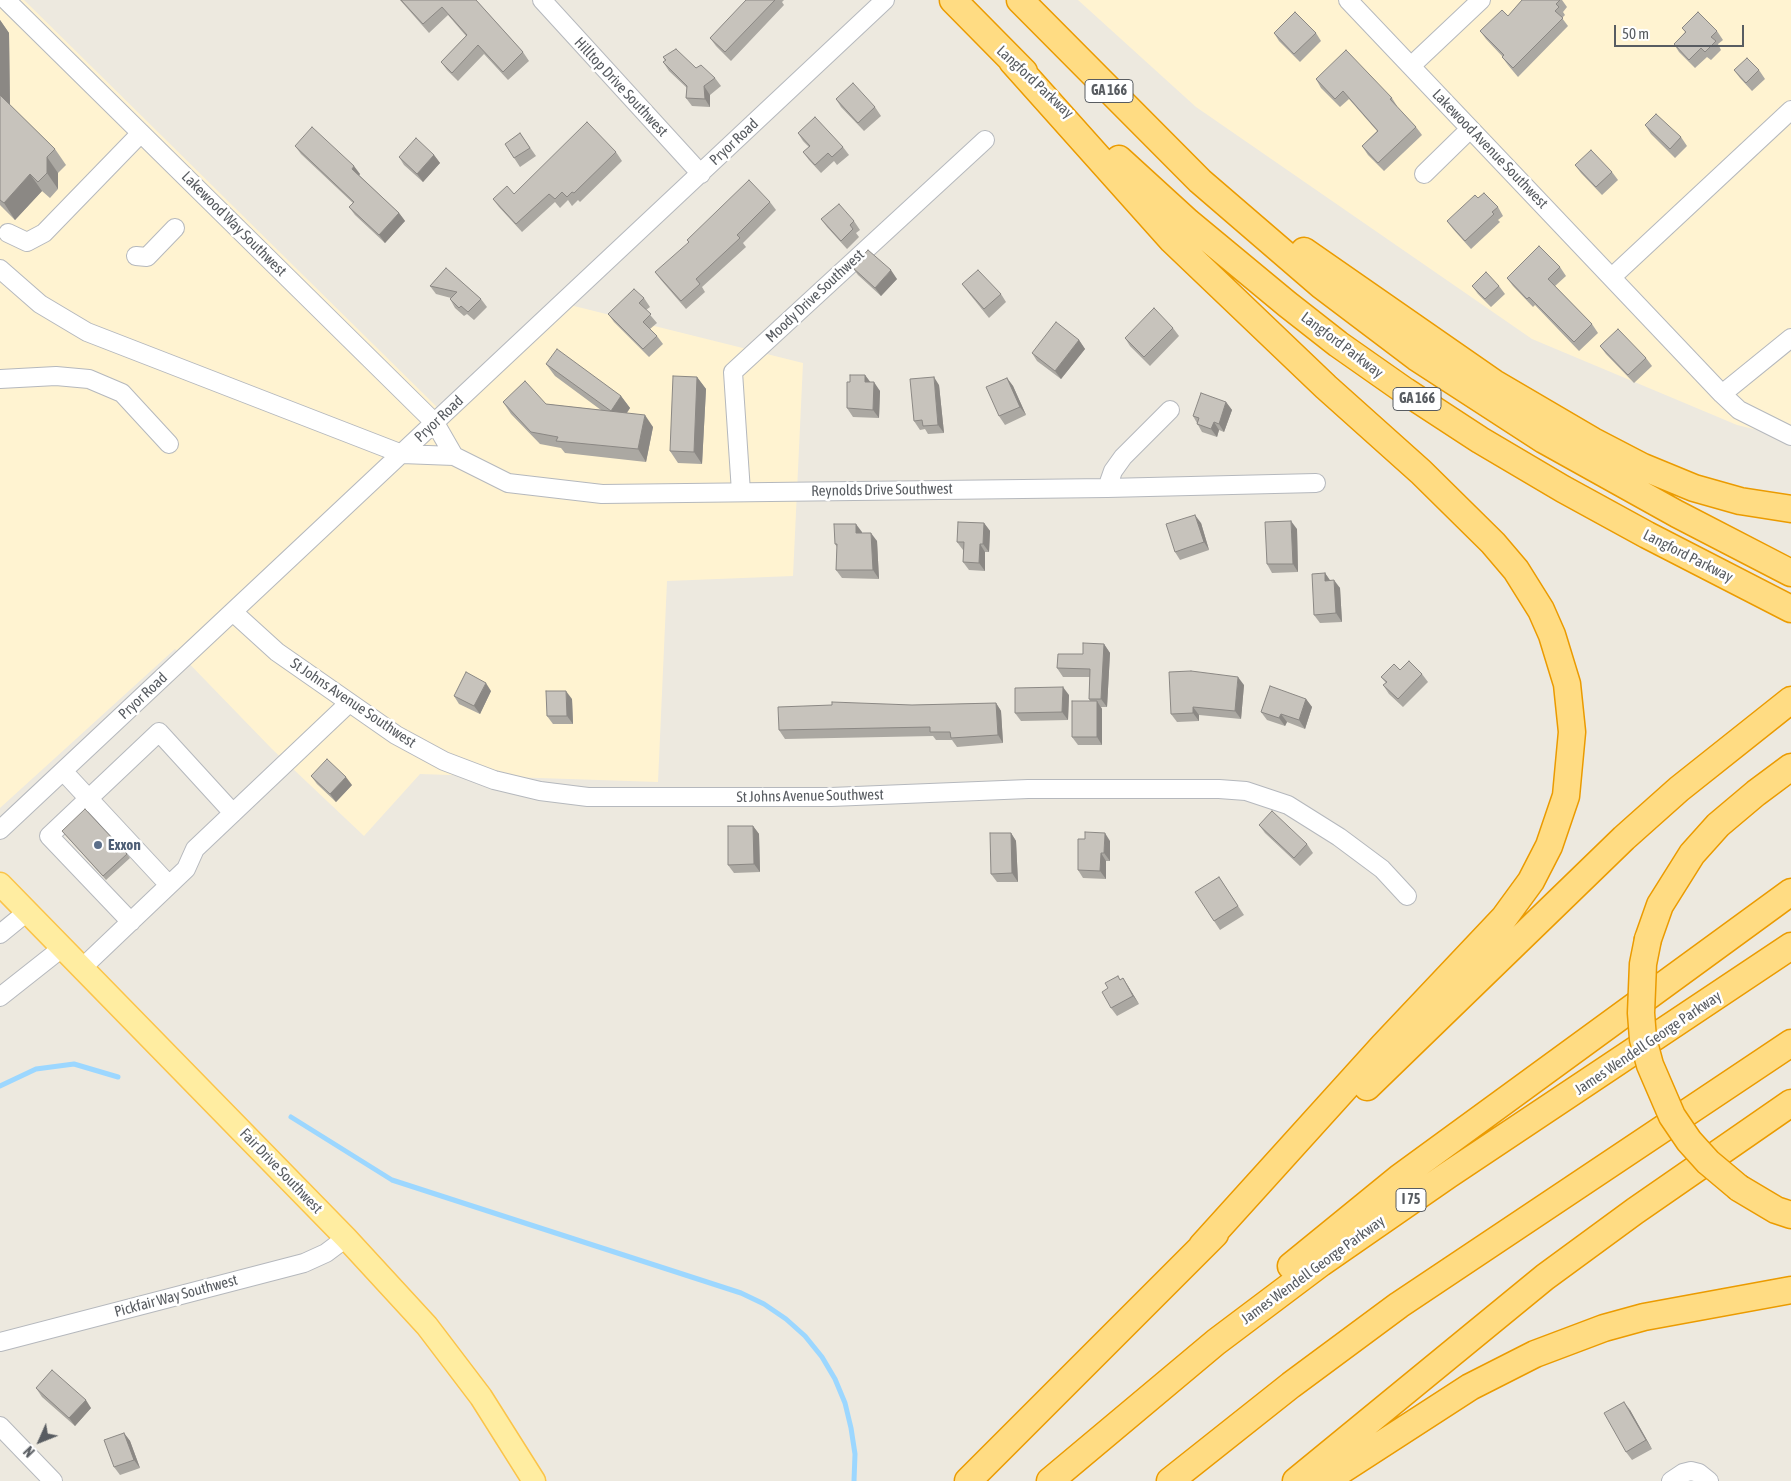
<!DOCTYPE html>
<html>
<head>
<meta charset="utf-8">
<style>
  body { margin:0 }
  #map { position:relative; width:1791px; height:1481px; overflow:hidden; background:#ede9df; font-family:"Asap Condensed",sans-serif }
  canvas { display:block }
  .north { position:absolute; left:15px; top:1416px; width:50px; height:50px; -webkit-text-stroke:4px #fff; paint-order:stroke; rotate:226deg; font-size:14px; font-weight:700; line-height:20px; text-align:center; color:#585c61 }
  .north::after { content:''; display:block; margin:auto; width:18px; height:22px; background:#585c61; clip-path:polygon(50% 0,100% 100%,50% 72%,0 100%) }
  .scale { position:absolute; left:1614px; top:25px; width:130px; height:22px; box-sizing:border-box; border:2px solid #585c61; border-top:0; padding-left:6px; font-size:15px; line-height:18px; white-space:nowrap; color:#585c61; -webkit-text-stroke:4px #fff; paint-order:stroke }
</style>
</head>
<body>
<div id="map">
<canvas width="1791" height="1481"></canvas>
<div class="north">N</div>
<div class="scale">50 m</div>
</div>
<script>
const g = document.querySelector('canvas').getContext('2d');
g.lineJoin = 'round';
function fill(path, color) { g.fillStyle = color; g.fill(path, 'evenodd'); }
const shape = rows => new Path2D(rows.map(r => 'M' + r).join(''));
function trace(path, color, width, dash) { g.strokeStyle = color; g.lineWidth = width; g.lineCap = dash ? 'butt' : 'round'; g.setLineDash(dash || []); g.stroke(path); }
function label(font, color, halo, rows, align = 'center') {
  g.font = font + ' "Asap Condensed",sans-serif'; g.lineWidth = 5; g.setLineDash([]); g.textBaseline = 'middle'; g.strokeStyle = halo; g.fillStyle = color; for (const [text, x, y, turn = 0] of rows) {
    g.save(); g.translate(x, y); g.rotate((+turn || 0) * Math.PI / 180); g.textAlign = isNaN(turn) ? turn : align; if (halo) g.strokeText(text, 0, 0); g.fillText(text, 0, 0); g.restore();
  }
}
const commercial = shape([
  [0,0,24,0,444,414,562,303,803,363,793,576,667,581,658,782,420,774,364,836,272,749,175,649,0,808],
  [1078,0,1791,0,1791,438,1737,425,1532,339,1196,107]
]);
const stream = shape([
  [0,1086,36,1069,74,1064,118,1077],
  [291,1117,392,1180,741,1293,764,1304,786,1319,805,1336,822,1357,835,1379,845,1403,851,1428,855,1454,854,1481]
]);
const minor = shape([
  [6,0,435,423,454,456],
  [542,0,701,174],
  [1348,0,1722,394,1739,410,1791,436],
  [1411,66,1481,0],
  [1424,174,1470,129],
  [8,233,27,242,44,233,141,133],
  [136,256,147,257,175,228],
  [0,269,40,304,87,332,402,454,454,456,508,483,602,494,1107,488,1316,483],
  [1612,277,1791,110],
  [0,379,56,376,89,379,122,393,169,444],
  [1722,394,1791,338],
  [1107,488,1113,471,1123,457,1170,410],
  [741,492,733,372,985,140],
  [233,612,277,652,396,735,444,761,494,780,540,791,588,797,831,797,1028,789,1219,789,1246,791,1288,805,1339,837,1382,869,1407,896],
  [63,771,169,885],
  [0,830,885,0],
  [131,922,49,836,159,732,233,813],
  [0,934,27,912],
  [82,968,186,869,195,849,349,703],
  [0,997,62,948],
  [0,1342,304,1263,326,1253,346,1238],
  [0,1426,53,1481],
  [1671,1481,1683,1473,1691,1471,1699,1473,1709,1481]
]);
const major = shape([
  [0,884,346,1238,427,1326,481,1397,534,1481]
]);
const highway = shape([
  [953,0,1024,72],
  [1020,0,1200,181,1322,286,1416,357,1544,440,1677,514,1791,573],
  [1012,61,1172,240,1326,387,1421,472,1493,543,1516,570,1541,610,1552,635,1567,684,1572,732,1566,796,1549,846,1531,881,1504,918,1383,1046,1202,1246],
  [1119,159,1188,222,1287,304,1338,344,1405,391,1480,440,1563,489,1647,535,1791,609],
  [1304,251,1494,383,1593,441,1643,467,1694,488,1740,501,1791,509],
  [1648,939,1660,905,1692,854,1718,825,1756,793,1791,767],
  [1367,1087,1624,838,1679,789,1791,700],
  [1739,1188,1776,1210,1791,1215],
  [1291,1266,1399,1178,1791,892],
  [968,1481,1215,1234],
  [1050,1481,1216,1342,1321,1263,1448,1175,1791,946],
  [1170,1481,1291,1385,1399,1305,1791,1043],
  [1296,1481,1545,1277,1635,1211,1791,1103],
  [1325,1481,1470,1387,1535,1354,1604,1328,1644,1317,1791,1290]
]);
const highwayBridge = shape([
  [1648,939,1643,964,1641,1013,1643,1039,1650,1065,1672,1116,1689,1141,1708,1162,1739,1188]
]);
const wall = shape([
  [400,0,476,0,523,52,529,61,508,80,484,54,458,81,447,70,441,62,466,36,448,15,429,33],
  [745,0,784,0,782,2,784,5,731,61,716,46,710,38,746,1],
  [1522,0,1562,0,1567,7,1563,12,1565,15,1562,18,1568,26,1518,77,1508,65,1502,57,1502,56,1486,39,1480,31,1508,16],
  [0,20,9,33,10,105,55,149,66,165,58,173,58,189,50,198,42,191,15,220,0,205],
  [1682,28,1717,31,1723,40,1718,44,1721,50,1711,60,1707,57,1695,68,1679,52,1674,44,1685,32],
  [1274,33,1316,33,1321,41,1300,62,1279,41],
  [663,57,696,68,715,78,721,86,710,95,710,107,692,106,686,98,687,88,669,71,663,62,665,61],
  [1734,70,1759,70,1765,79,1752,91,1740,78],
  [1316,79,1392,98,1397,106,1397,107,1416,127,1422,135,1384,171,1368,155,1362,146,1377,131,1349,99,1340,107,1321,88],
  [836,99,875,107,881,116,864,131,841,107],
  [1645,125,1681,137,1687,146,1675,158,1651,134],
  [520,133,536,156,520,167,505,144],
  [798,133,843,147,849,155,837,165,834,161,821,173,809,160,803,152,809,147,803,141],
  [295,146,360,174,359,175,399,213,405,221,385,243,355,215,349,207,353,203,301,154],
  [616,152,622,161,580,202,578,200,572,206,568,200,560,208,555,202,522,232,499,207,493,199,514,194],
  [434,155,440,163,423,182,404,165,399,157],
  [1575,165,1612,172,1618,180,1602,195,1581,173],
  [1478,198,1498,207,1503,216,1498,220,1500,222,1471,249,1453,229,1447,221],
  [770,202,776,210,743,243,746,247,702,287,705,292,686,309,661,280,655,272],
  [821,219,854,221,860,230,856,233,859,237,847,249,827,227],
  [852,267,897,279,881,296,858,275],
  [1560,267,1566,276,1555,286,1592,324,1598,333,1579,351,1535,305,1533,307,1513,286,1507,278],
  [446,268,481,299,487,307,474,320,467,314,464,316,455,308,450,299,451,298,436,294,430,286],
  [962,284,1001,294,1006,302,989,318,968,292],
  [1472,286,1499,286,1505,294,1491,307,1478,294],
  [644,298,650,307,646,310,657,323,650,329,657,336,663,344,649,357,614,322,608,314],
  [1173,328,1179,336,1150,366,1130,346,1125,338],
  [1079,340,1085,349,1061,379,1037,361,1032,353],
  [1600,346,1646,358,1652,366,1634,383,1606,354],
  [546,364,621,396,630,408,627,413,653,427,646,462,565,453,561,448,540,444,511,414,503,402,546,404,601,410,555,376],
  [865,375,870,382,880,391,879,418,853,417,847,408,850,382],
  [697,377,706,389,702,464,678,463,670,451],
  [1007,378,1013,386,1026,415,1005,425,999,416],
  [939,385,944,433,928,434,925,429,920,430,914,421],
  [1226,402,1232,410,1224,432,1219,430,1217,437,1202,432,1193,416],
  [984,523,990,531,989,552,985,552,985,571,969,570,963,562,964,550,963,550,957,542],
  [1201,523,1209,550,1180,560,1175,552],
  [1297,529,1298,572,1272,573,1267,564],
  [862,532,862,533,877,541,879,579,842,578,836,570,837,547,835,544],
  [1325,573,1330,580,1340,588,1342,622,1320,623,1314,615],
  [1104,644,1110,653,1107,707,1101,707,1102,709,1102,745,1078,745,1072,737,1090,701,1089,699,1090,677,1063,677,1057,668,1083,654],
  [1400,670,1422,674,1428,682,1403,707,1389,694,1383,685,1386,683,1381,677],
  [1244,685,1241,719,1199,715,1199,721,1177,722,1171,714],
  [491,691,480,714,459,704,454,696],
  [1069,695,1068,720,1021,721,1015,713],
  [572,699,573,724,553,724,547,716],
  [1306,699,1312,707,1305,729,1287,722,1285,726,1267,720,1261,712],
  [996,703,1001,711,1003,743,957,747,952,740,936,740,933,736,785,739,779,730,912,705],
  [311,776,352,785,336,802,317,784],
  [1259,825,1307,844,1313,853,1300,866,1265,833],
  [753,826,759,834,760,872,734,873,728,865],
  [62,831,127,854,130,858,106,880],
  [1011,833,1016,841,1018,882,997,882,991,874],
  [1110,841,1110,861,1106,861,1106,879,1083,878,1078,870],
  [1219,877,1244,915,1220,930,1214,921],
  [1123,978,1128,986,1139,1004,1117,1016,1111,1008,1120,980],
  [36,1388,91,1408,75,1426,42,1397],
  [1630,1410,1652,1449,1632,1460,1626,1452],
  [124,1433,130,1441,140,1468,120,1475,114,1467]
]);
const shadedWall = shape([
  [0,20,9,33,10,110,0,96],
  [704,86,710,95,710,107,705,99],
  [434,155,440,163,423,182,417,174],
  [47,157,58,173,58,189,47,173],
  [354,166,360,174,358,177,352,169],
  [30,174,42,191,15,220,4,203],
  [399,213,405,221,385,243,379,235],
  [891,270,897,279,881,296,875,288],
  [1079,340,1085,349,1061,379,1055,371],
  [865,375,871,383,865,382],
  [697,377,706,389,702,464,694,452],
  [934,377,939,385,944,433,938,425],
  [1007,378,1013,386,1026,415,1020,407],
  [874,382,880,391,879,418,873,410],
  [621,396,630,408,619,423,611,411],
  [1226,402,1232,410,1224,432,1219,424],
  [645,415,653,427,646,462,638,449],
  [1214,422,1219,430,1217,437,1211,429],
  [1195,515,1201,523,1209,550,1204,542],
  [1291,521,1297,529,1298,572,1293,564],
  [984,523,990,531,989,552,983,544],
  [856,524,862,532,862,542,856,533],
  [871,533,877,541,879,579,873,570],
  [980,544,985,552,985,571,979,563],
  [1325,573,1331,582,1325,581],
  [1334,580,1340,588,1342,622,1336,613],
  [1104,644,1110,653,1107,707,1101,699],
  [1238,677,1244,685,1241,719,1235,711],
  [486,683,491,691,480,714,474,706],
  [1063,687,1069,695,1068,720,1062,712],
  [566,691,572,699,573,724,567,716],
  [1306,699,1312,707,1305,729,1299,720],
  [1097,701,1102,709,1102,745,1097,737],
  [996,703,1001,711,1003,743,998,735],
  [1193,707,1199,715,1199,721,1193,713],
  [1281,714,1287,722,1285,726,1279,718],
  [346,777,352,785,336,802,330,794],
  [753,826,759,834,760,872,754,864],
  [1011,833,1016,841,1018,882,1012,873],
  [1105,833,1110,841,1110,861,1104,853],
  [1101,853,1106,861,1106,879,1100,871],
  [1123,978,1128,986,1139,1004,1133,996],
  [86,1400,91,1408,75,1426,69,1418],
  [1624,1402,1630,1410,1652,1449,1646,1440],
  [124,1433,130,1441,140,1468,134,1460]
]);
const building = shape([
  [401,0,476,0,523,52,503,72,478,45,452,73,441,62,467,35,442,7,423,24,401,0],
  [746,0,775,0,725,52,710,38,746,0],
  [1522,0,1560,0,1556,4,1559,7,1555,11,1563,18,1513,68,1502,57,1504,55,1480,31,1502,10,1508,16,1522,0],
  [1295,12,1316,33,1294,54,1274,33,1295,12],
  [1698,12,1717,31,1711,37,1716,41,1705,52,1701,48,1689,60,1674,44,1686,32,1682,28,1698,12],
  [676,49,696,68,701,65,715,78,704,86,705,99,686,98,687,86,663,62,666,60,663,57,676,49],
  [1346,50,1392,98,1390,99,1416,127,1378,163,1362,146,1378,131,1343,91,1335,99,1316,79,1346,50],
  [1747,58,1759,70,1746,83,1734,70,1747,58],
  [853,83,875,107,858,123,836,99,853,83],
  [0,95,55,149,47,157,47,173,38,182,30,174,4,203,0,200,0,95],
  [1656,114,1681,137,1670,149,1645,125,1656,114],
  [815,117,843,147,832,157,828,153,815,165,803,152,810,146,798,133,815,117],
  [587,122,616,152,574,193,572,192,567,197,562,192,555,199,549,194,516,224,493,199,507,186,514,194,587,122],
  [312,127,354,166,352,169,399,213,379,235,349,207,354,202,295,146,312,127],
  [520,133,530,148,514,158,505,144,520,133],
  [416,138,434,155,417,174,399,157,416,138],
  [1591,150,1612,172,1596,187,1575,165,1591,150],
  [749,180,770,202,737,235,740,238,696,279,700,284,681,301,655,272,689,242,687,240,749,180],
  [1484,193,1498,207,1492,212,1494,214,1465,241,1447,221,1475,195,1478,198,1484,193],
  [839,204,854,221,850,225,853,229,841,241,821,219,839,204],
  [1539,246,1560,267,1548,279,1592,324,1574,342,1529,297,1527,299,1507,278,1539,246],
  [868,250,891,270,875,288,852,267,868,250],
  [446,268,481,299,468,312,461,306,459,308,450,299,457,292,430,286,446,268],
  [978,270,1001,294,984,309,962,284,978,270],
  [1486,272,1499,286,1485,299,1472,286,1486,272],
  [634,289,644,298,639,303,651,314,643,322,657,336,643,349,608,314,634,289],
  [1154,308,1173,328,1144,357,1125,338,1154,308],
  [1056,322,1079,340,1055,371,1032,353,1056,322],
  [1618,329,1646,358,1628,375,1600,346,1618,329],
  [557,349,621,396,611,411,546,364,557,349],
  [850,375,865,375,865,382,874,382,873,410,847,408,847,382,850,382,850,375],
  [673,376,697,377,694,452,670,451,673,376],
  [934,377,938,425,923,426,922,420,914,421,910,379,934,377],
  [1007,378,1020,407,999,416,986,387,1007,378],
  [525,381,546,404,645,415,638,449,556,441,558,437,531,432,503,402,525,381],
  [1201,393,1226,402,1219,424,1214,422,1211,429,1197,424,1199,418,1193,416,1201,393],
  [1195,515,1204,542,1175,552,1166,524,1195,515],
  [1291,521,1293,564,1267,564,1265,522,1291,521],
  [958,522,984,523,983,544,980,544,979,563,963,562,964,542,957,542,958,522],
  [834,524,856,524,856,533,871,533,873,570,836,570,837,544,835,544,834,524],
  [1325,573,1325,581,1334,580,1336,613,1314,615,1312,574,1325,573],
  [1083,643,1104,644,1101,699,1089,699,1090,669,1057,668,1058,654,1083,654,1083,643],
  [1409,661,1422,674,1398,699,1383,685,1387,682,1381,677,1394,664,1400,670,1409,661],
  [1191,671,1238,677,1235,711,1193,707,1193,713,1171,714,1169,672,1191,671],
  [466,672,486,683,474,706,454,696,466,672],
  [1270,686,1306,699,1299,720,1281,714,1279,718,1261,712,1270,686],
  [1063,687,1062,712,1015,713,1015,688,1063,687],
  [546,691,566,691,567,716,547,716,546,691],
  [1072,701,1097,701,1097,737,1072,737,1072,701],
  [832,702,912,705,996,703,998,735,951,738,950,732,930,732,930,727,779,730,778,707,832,705,832,702],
  [327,759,346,777,330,794,311,776,327,759],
  [85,809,127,854,103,876,62,831,85,809],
  [1272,811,1307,844,1294,858,1259,825,1272,811],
  [728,826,753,826,754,864,728,865,728,826],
  [1085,832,1105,833,1104,853,1101,853,1100,871,1078,870,1078,839,1085,839,1085,832],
  [990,833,1011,833,1012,873,991,874,990,833],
  [1219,877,1238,906,1214,921,1195,892,1219,877],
  [1118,976,1120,980,1123,978,1133,996,1111,1008,1102,992,1108,988,1105,983,1118,976],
  [52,1370,86,1400,69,1418,36,1388,52,1370],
  [1624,1402,1646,1440,1626,1452,1604,1413,1624,1402],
  [124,1433,134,1460,114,1467,104,1440,124,1433]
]);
const markers = [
  [98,845,5,"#5c6f8a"]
];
const shields = [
  [1109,91,48],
  [1417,399,48],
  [1411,1200,30]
];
const shieldNames = [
  ["GA 166",1109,91],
  ["GA 166",1417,399],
  ["I 75",1411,1200]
];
const streetNames = [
  ["Langford Parkway",1035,82,43],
  ["Hilltop Drive Southwest",621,87,47],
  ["Pryor Road",734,142,-43],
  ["Lakewood Avenue Southwest",1490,149,46],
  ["Lakewood Way Southwest",234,224,45],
  ["Moody Drive Southwest",815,296,-43],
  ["Langford Parkway",1342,345,37],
  ["Pryor Road",439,419,-43],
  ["Reynolds Drive Southwest",882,490,-1],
  ["Langford Parkway",1688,556,27],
  ["Pryor Road",143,696,-43],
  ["St Johns Avenue Southwest",353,703,34],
  ["St Johns Avenue Southwest",810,796,-1],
  ["James Wendell George Parkway",1648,1043,-34],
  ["Fair Drive Southwest",281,1171,46],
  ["James Wendell George Parkway",1313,1270,-36],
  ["Pickfair Way Southwest",176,1296,-15]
];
const serviceNames = [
  ["Exxon",108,845]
];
fill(commercial, '#fff3d1');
trace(stream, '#9cd7ff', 5);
trace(minor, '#b5b8bd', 20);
trace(major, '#fbc449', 25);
trace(highway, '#eb9b00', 29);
trace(minor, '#fff', 18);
trace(major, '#ffeda1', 22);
trace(highway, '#ffdc83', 26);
trace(highwayBridge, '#eb9b00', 29, []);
trace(highwayBridge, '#ffdc83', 26);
fill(wall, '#aba8a2');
fill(shadedWall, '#8b8884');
fill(building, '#c7c3bc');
trace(building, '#8b8884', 1);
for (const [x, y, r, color] of markers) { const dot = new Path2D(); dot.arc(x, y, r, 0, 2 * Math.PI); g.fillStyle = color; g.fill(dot); trace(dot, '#fff', 2); }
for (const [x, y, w] of shields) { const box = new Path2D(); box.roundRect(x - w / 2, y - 11.5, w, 23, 4); g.fillStyle = '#fff'; g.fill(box); trace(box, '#585c61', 1); }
label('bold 14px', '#585c61', null, shieldNames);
label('15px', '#585c61', '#fff', streetNames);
label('bold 15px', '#4e5e75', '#fff', serviceNames, 'left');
</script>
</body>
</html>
